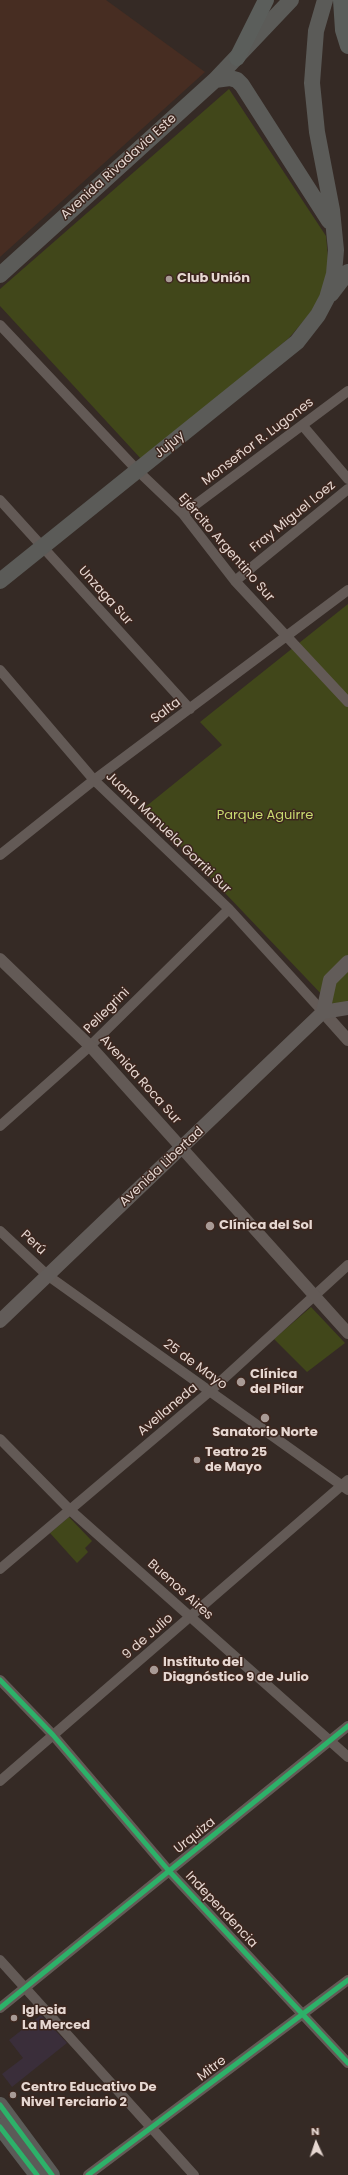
<!DOCTYPE html>
<html>
<head>
<meta charset="utf-8">
<style>
  body { margin:0 }
  #map { position:relative; width:348px; height:2175px; overflow:hidden; background:#352a25; font-family:Poppins,sans-serif }
  canvas { display:block }
  .north { position:absolute; left:296px; top:2123px; width:40px; height:40px; -webkit-text-stroke:3px #3c261e; paint-order:stroke; rotate:357deg; font-size:11px; font-weight:700; line-height:16px; text-align:center; color:#e6d7d1 }
  .north::after { content:''; display:block; margin:auto; width:14px; height:18px; background:#e6d7d1; clip-path:polygon(50% 0,100% 100%,50% 72%,0 100%) }
</style>
</head>
<body>
<div id="map">
<canvas width="348" height="2175"></canvas>
<div class="north">N</div>
</div>
<script>
const g = document.querySelector('canvas').getContext('2d');
g.lineJoin = 'round';
function fill(path, color) { g.fillStyle = color; g.fill(path, 'evenodd'); }
const shape = rows => new Path2D(rows.map(r => 'M' + r).join(''));
function trace(path, color, width, dash) { g.strokeStyle = color; g.lineWidth = width; g.lineCap = dash ? 'butt' : 'round'; g.setLineDash(dash || []); g.stroke(path); }
function label(font, color, halo, rows, align = 'center') {
  g.font = font + ' Poppins,sans-serif'; g.lineWidth = 3; g.setLineDash([]); g.textBaseline = 'middle'; g.strokeStyle = halo; g.fillStyle = color; for (const [text, x, y, turn = 0] of rows) {
    g.save(); g.translate(x, y); g.rotate((+turn || 0) * Math.PI / 180); g.textAlign = isNaN(turn) ? turn : align; if (halo) g.strokeText(text, 0, 0); g.fillText(text, 0, 0); g.restore();
  }
}
const built = shape([
  [0,0,106,0,205,72,0,257]
]);
const education = shape([
  [41,2015,67,2043,12,2087,2,2074,23,2058,9,2040]
]);
const green = shape([
  [229,89,326,236,329,268,318,304,289,338,143,461,0,306,0,289],
  [348,604,348,1015,326,999,144,808,222,745,200,722],
  [311,1307,345,1343,307,1372,274,1339],
  [69,1517,92,1541,85,1548,88,1552,77,1563,50,1533]
]);
const minor = shape([
  [0,325,138,471,183,514,235,581,348,702],
  [303,426,348,479],
  [0,500,190,709],
  [183,514,348,391],
  [235,581,348,489],
  [0,670,94,780,229,909,323,1012],
  [0,855,94,780,348,590],
  [0,1126,90,1046,229,909],
  [0,1231,47,1275,348,1490],
  [0,1439,69,1509,348,1757],
  [0,1569,209,1392,348,1265],
  [0,1680,53,1735,169,1871,348,2063],
  [0,1781,348,1480],
  [0,1960,194,2175],
  [0,2008,348,1726],
  [88,2175,348,1980]
]);
const tertiary = shape([
  [0,959,90,1046,348,1333],
  [323,1012,348,1040]
]);
const secondary = shape([
  [323,1012,330,980,348,962],
  [323,1012,348,1008],
  [0,1321,323,1012]
]);
const primary = shape([
  [215,80,230,78,237,80,242,85,329,221],
  [0,275,215,80,291,0],
  [331,294,348,272],
  [0,581,297,342,318,315,327,298,334,274,336,250,332,210,317,132,312,83,316,31,325,0],
  [0,2105,52,2175],
  [0,2127,37,2175]
]);
const trunk = shape([
  [341,0,343,30,348,46],
  [237,58,266,0]
]);
const cycleway = shape([
  [0,1680,53,1735,169,1871,348,2063],
  [0,2008,348,1726],
  [0,2105,52,2175],
  [0,2127,37,2175],
  [88,2175,348,1980]
]);
const markers = [
  [169,279,4,"#a89a95"],
  [210,1226,5,"#a89a95"],
  [241,1382,5,"#a89a95"],
  [265,1418,5,"#a89a95"],
  [197,1460,4,"#a89a95"],
  [154,1670,5,"#a89a95"],
  [14,2018,4,"#a89a95"],
  [13,2095,4,"#a89a95"]
];
const streetNames = [
  ["Avenida Rivadavia Este",119,167,-42],
  ["Monseñor R. Lugones",258,442,-37],
  ["Jujuy",170,445,-39],
  ["Fray Miguel Loez",293,517,-39],
  ["Ejército Argentino Sur",226,548,49],
  ["Unzaga Sur",105,596,48],
  ["Salta",166,711,-37],
  ["Juana Manuela Gorriti Sur",168,833,44],
  ["Pellegrini",107,1011,-45],
  ["Avenida Roca Sur",140,1080,48],
  ["Avenida Libertad",162,1167,-43],
  ["Perú",33,1243,43],
  ["25 de Mayo",195,1365,36],
  ["Avellaneda",168,1410,-40],
  ["Buenos Aires",180,1590,42],
  ["9 de Julio",148,1637,-41],
  ["Urquiza",195,1836,-39],
  ["Independencia",221,1910,47],
  ["Mitre",212,2069,-37]
];
const poiNames = [
  ["Club Unión",177,279],
  ["Clínica del Sol",219,1226],
  ["Clínica",250,1375],
  ["del Pilar",250,1390],
  ["Sanatorio Norte",265,1433,"center"],
  ["Teatro 25",205,1453],
  ["de Mayo",205,1468],
  ["Instituto del",163,1663],
  ["Diagnóstico 9 de Julio",163,1678],
  ["Iglesia",22,2011],
  ["La Merced",22,2026],
  ["Centro Educativo De",21,2088],
  ["Nivel Terciario 2",21,2103]
];
const parkNames = [
  ["Parque Aguirre",265,816]
];
fill(built, '#472d22');
fill(education, '#3a2e3a');
fill(green, '#41471a');
trace(minor, '#635a56', 10);
trace(tertiary, '#635a56', 12);
trace(secondary, '#625c59', 14);
trace(primary, '#5b5b58', 16);
trace(trunk, '#5b5e5b', 16);
trace(cycleway, '#2db169', 5);
for (const [x, y, r, color] of markers) { const dot = new Path2D(); dot.arc(x, y, r, 0, 2 * Math.PI); g.fillStyle = color; g.fill(dot); trace(dot, '#3c261e', 1.5); }
label('13px', '#e6d7d1', '#3c261e', streetNames);
label('bold 13px', '#e6d7d1', '#3c261e', poiNames, 'left');
label('13px', '#c8d96f', '#3c261e', parkNames);
</script>
</body>
</html>
